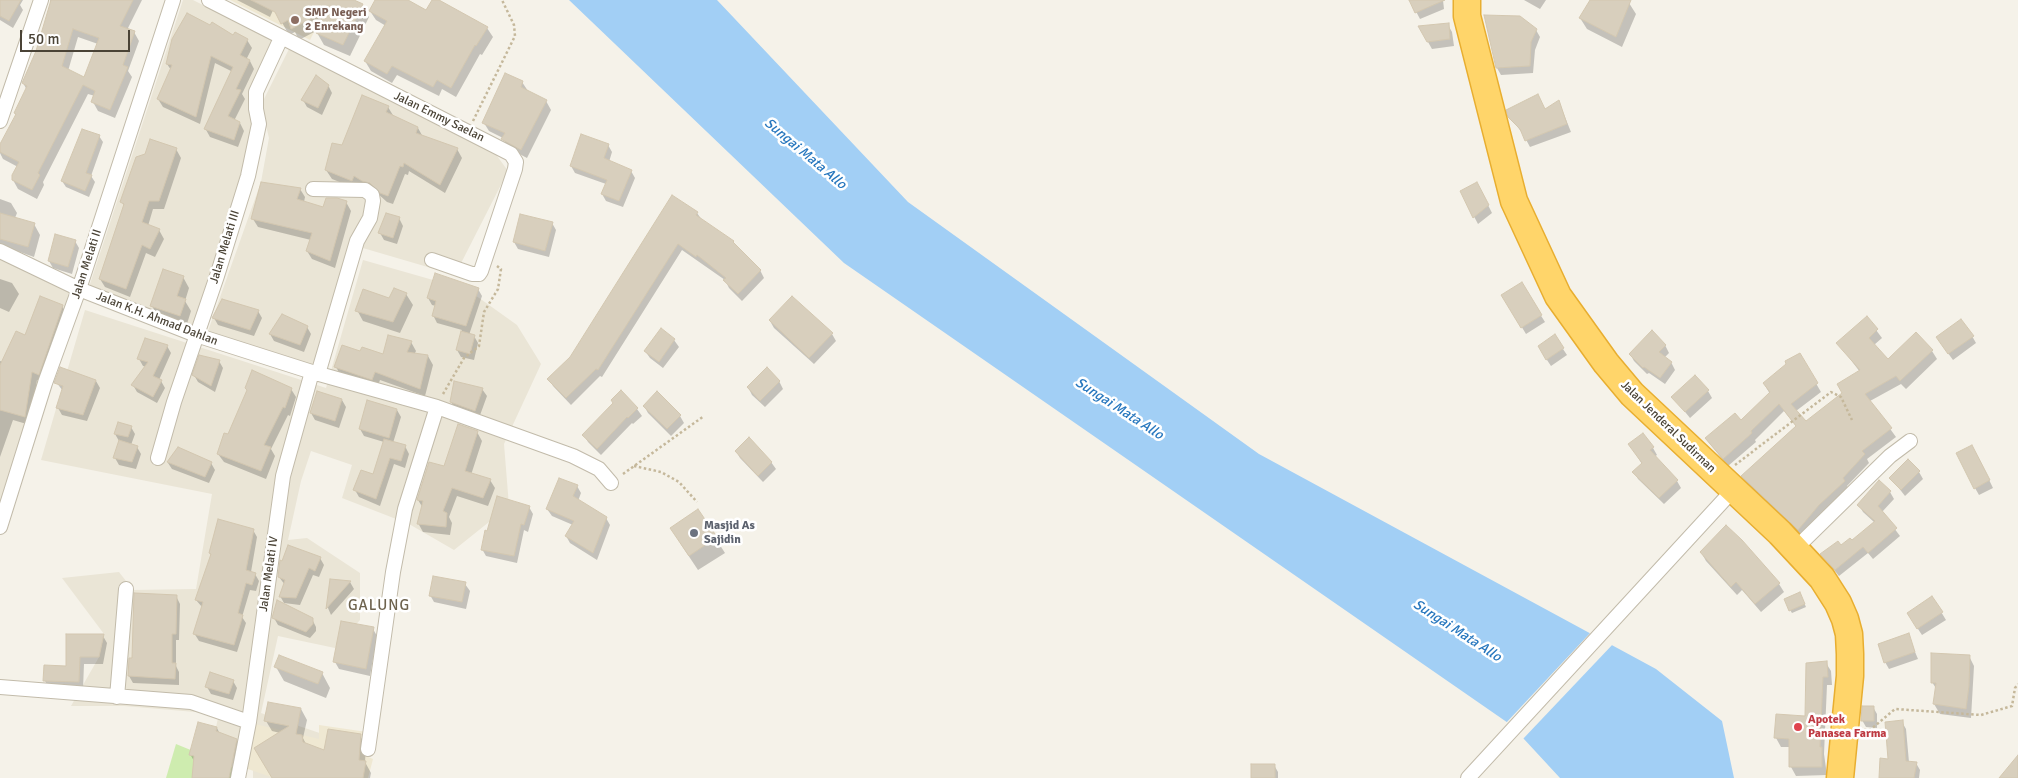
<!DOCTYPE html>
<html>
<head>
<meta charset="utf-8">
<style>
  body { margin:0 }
  #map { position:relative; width:2018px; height:778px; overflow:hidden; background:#f5f2e9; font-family:Signika,sans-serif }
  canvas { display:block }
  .scale { position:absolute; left:20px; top:30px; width:110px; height:22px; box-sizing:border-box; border:2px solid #4a4336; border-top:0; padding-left:6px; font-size:15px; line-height:18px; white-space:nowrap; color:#4a4336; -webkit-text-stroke:4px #fff; paint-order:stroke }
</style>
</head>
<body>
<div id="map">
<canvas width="2018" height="778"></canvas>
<div class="scale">50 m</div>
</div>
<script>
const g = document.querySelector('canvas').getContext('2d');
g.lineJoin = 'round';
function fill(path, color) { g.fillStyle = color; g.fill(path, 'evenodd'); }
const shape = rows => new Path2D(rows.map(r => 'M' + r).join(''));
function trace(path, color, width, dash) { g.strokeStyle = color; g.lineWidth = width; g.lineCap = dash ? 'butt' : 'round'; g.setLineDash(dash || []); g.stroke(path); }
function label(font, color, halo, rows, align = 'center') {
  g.font = font + ' Signika,sans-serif'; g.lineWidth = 5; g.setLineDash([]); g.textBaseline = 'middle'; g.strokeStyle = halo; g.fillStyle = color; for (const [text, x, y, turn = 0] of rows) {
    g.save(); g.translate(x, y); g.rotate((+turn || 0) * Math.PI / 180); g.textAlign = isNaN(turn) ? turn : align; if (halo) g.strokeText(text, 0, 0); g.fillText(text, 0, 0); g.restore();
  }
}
const residential = shape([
  [183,0,193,0,282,45,249,103,255,142,246,206,198,331,89,287],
  [290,47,492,149,508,171,455,275,356,246,319,368,208,331,261,182,269,138,261,105],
  [0,259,77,294,0,533],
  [363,260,468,290,517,325,541,364,504,444,509,506,454,550,409,524,342,498,352,465,311,451,301,481,288,540,307,538,360,573,360,620,335,648,278,636,261,713,343,741,338,778,253,778,253,762,211,749,219,714,124,706,71,706,99,657,104,634,62,578,119,572,133,590,196,589,212,494,41,460,85,310,326,388]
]);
const education = shape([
  [230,0,330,0,310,40],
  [255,724,319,739,319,725,367,732,364,755,373,759,368,778,274,778,245,768]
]);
const green = shape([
  [176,744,242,771,240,778,166,778]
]);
const water = shape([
  [569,0,717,0,908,202,1259,454,1656,669,1722,721,1734,778,1560,778,1511,725,844,263]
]);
const pier = shape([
  [1592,631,1614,643,1522,740,1505,724]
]);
const shadow = shape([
  [0,0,23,0,20,5,23,10,13,28,0,20],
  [50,0,142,0,127,30,134,32,139,41,128,71,132,77,115,118,98,111,93,102,95,96,88,94,43,182,44,185,37,199,18,189,13,180,18,167,3,159,0,153,0,147,16,116,15,113,27,90,23,83,38,52,51,7],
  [78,37,98,44,84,79,68,71],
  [237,0,351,0,362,5,369,17,350,56,324,45,316,31,299,40,295,32,289,35,274,8,270,17],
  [377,0,405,0,426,12,433,0,437,0,487,28,493,37,482,55,480,54,456,97,442,89,439,96,397,75,392,83,371,71,365,61,386,26,376,20,370,11],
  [1410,0,1443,0,1444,9,1420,19],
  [1524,0,1546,0,1540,9],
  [1591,0,1621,0,1629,3,1636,14,1622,47,1587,29,1580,18],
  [1448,25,1452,32,1454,46,1432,49,1428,42],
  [1536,30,1540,37,1535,50,1533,73,1501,75,1497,68],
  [234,37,247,40,252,48,246,60,250,61,254,69,242,94,245,99,234,121,240,123,244,131,238,147,210,137,205,128,233,72,215,63,200,124,163,107,158,99,171,70,167,64],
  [522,82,528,91,546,101,551,110,527,158,508,148,503,138,489,131,484,123],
  [328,85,332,93,322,115,307,107,303,100],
  [1559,102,1571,132,1530,147,1523,134,1509,116,1545,111],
  [388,107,394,117,418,128,423,137,457,149,462,158,445,193,409,171,408,175,405,174,393,204,387,202,376,192,357,189,332,179,326,170,342,147],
  [99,136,103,142,91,176,95,182,89,197,66,187,62,181],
  [608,145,612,152,609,162,631,171,635,178,623,207,606,201,602,194,606,184,575,173,571,166],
  [176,149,181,158,164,209,153,209,148,226,159,230,164,239,155,257,146,253,130,297,105,287,100,279,125,207,122,202],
  [300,189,305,197,304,202,324,208,346,202,351,211,335,268,312,259,307,251,311,240,258,227,253,219],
  [1481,191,1492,213,1478,224,1461,192],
  [0,199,11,203,17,213,15,218,34,224,40,235,34,257,0,245],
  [697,213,702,220,733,242,736,247,760,270,764,278,742,301,729,288,725,280,682,250,602,377,600,376,571,405,553,386,549,379,571,358],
  [521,215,552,223,556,230,549,257,518,249,514,242],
  [399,218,403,226,397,244,384,240,380,233],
  [75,241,79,248,72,274,53,268,49,261],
  [183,277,189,288,185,301,191,311,186,327,158,317,152,306],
  [0,279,12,283,19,294,9,312,0,308],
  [1521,284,1545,322,1526,334,1503,296],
  [478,289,482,296,469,335,474,336,478,343,474,360,461,357,457,350,462,330,437,323,433,315,436,306,432,305,428,298],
  [406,294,413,305,400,333,363,321,357,310],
  [62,306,67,315,43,383,37,380,30,425,13,420,0,457,0,361,3,362,25,337],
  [258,311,262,318,254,336,218,325,214,318],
  [1867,318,1882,338,1874,345,1888,361,1916,334,1932,351,1937,359,1906,389,1901,384,1870,401,1896,437,1867,459,1869,463,1847,486,1849,489,1803,537,1747,484,1742,476,1796,426,1784,411,1755,440,1756,442,1728,466,1706,439,1741,422,1770,394,1764,384,1799,354,1821,392,1796,411,1806,422,1844,394,1860,372,1838,343],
  [770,321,832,334,836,341,814,364,774,328],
  [307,327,311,334,304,352,274,341,270,334],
  [661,330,674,340,679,347,663,368,650,358,645,351],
  [1972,336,1976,343,1953,360,1942,345],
  [411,342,416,351,414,355,428,356,433,365,425,396,380,380,377,388,341,376,336,367,384,356],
  [1665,345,1669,353,1664,358,1671,362,1675,370,1665,384,1649,373,1647,374,1634,361,1630,354],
  [167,346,171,353,159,380,161,381,165,388,157,403,137,392,133,385,146,367,143,366,139,359],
  [1563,349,1567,355,1551,366,1543,354],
  [219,361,223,368,215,392,198,382,194,375],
  [96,381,100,388,87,421,62,415,58,408,63,391,56,382],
  [779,381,783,389,765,407,752,395,748,387],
  [291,389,296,397,290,416,288,415,271,449,275,456,266,479,224,462,218,454,229,436],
  [482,389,487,396,479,418,456,409,451,402],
  [1708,391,1712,398,1690,418,1673,397],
  [621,392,637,409,642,416,633,424,632,423,601,455,588,442,584,435,614,403],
  [342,400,346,407,339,428,315,420,311,413],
  [644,406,680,416,684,423,671,436,648,413],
  [397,410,401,417,393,443,405,446,409,454,405,468,394,464,380,506,359,497,355,490,374,475,384,442,364,436,360,429],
  [131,427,135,434,131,445,137,447,141,454,136,469,119,465,115,458,119,441,115,434],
  [477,432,482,441,471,475,490,480,495,488,488,506,457,496,449,517,452,523,450,535,423,532,418,523,423,508,418,500],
  [1630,445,1653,448,1657,455,1654,457,1677,481,1681,488,1664,504,1638,479,1634,472,1642,464],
  [736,451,771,462,776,469,763,482,740,458],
  [1976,453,1993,488,1979,495,1975,488],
  [168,463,211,463,215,470,209,483,172,469],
  [1919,472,1923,479,1905,496,1891,478],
  [577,486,581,493,578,501,606,518,610,525,597,560,570,543,566,536,573,525,552,516,547,509],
  [1890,492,1894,499,1882,512,1900,536,1873,559,1868,553,1839,576,1821,554,1852,542,1874,522,1863,512,1859,505],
  [529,507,533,514,528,532,524,530,517,563,486,556,482,549,488,532],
  [698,511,725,553,698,570,680,543],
  [253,530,257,537,251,572,255,574,259,581,256,591,250,590,242,617,246,623,237,652,199,641,194,633,202,607,196,600,211,556,210,553],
  [1701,552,1779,584,1784,592,1761,612,1742,590,1737,595,1706,561],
  [320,558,324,565,319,577,313,575,300,605,284,603,280,596,285,585,279,577],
  [331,580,350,582,354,589,331,615,328,608],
  [465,584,470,591,466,609,434,602,430,595],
  [176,596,180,604,179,640,176,640,176,666,179,672,179,685,133,683,129,676,133,660],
  [1801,596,1806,607,1792,613,1790,610],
  [1932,597,1946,620,1922,635,1912,620],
  [274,618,312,619,316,627,316,631,310,638,278,625],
  [373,629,377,636,370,676,339,669,335,662],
  [1908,635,1918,659,1889,669,1885,662],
  [103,636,107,643,103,664,84,664,83,689,49,688,45,681,45,667,67,667],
  [1969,656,1974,666,1971,718,1940,714,1934,704,1937,690,1932,682],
  [1826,663,1831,671,1832,685,1827,685,1824,754,1827,775,1796,776,1791,767,1790,747,1781,747,1776,738,1806,717],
  [276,667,322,673,330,688,326,698,284,681],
  [233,681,237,688,233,700,211,694,207,687],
  [1873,707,1877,714,1877,728,1866,727,1862,720],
  [301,709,307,720,303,738,306,744,325,752,360,736,366,746,365,762,371,773,370,778,273,778,280,733,272,731,266,721],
  [1902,722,1906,729,1909,762,1916,763,1920,770,1919,778,1881,778,1889,760],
  [217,728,220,734,236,740,240,747,231,778,193,778,194,761,190,754],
  [1274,765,1278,772,1278,778,1252,778]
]);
const building = shape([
  [0,0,21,0,9,21,0,16,0,0],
  [51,0,133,0,120,26,135,31,123,65,128,67,110,110,91,102,95,91,83,85,38,173,40,175,32,190,12,180,12,175,19,162,0,152,0,144,16,114,14,113,27,86,22,83,36,51,51,0],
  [73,29,99,38,84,77,62,66,73,29],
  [251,0,354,0,363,4,343,45,316,33,324,12,291,29,288,20,281,24,275,12,251,0],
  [375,0,408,0,426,10,432,0,439,0,488,27,476,46,475,45,451,88,437,80,433,87,392,66,387,74,364,61,387,21,369,11,375,0],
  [1409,0,1445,0,1415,13,1409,0],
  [1590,0,1631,0,1616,37,1579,18,1590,0],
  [187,13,210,25,212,22,233,35,235,32,248,39,240,55,250,60,236,89,241,90,228,116,240,122,234,140,204,129,233,67,211,56,196,117,157,99,172,65,166,64,172,39,187,13],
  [1484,15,1520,16,1537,29,1531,42,1530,66,1496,68,1484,15],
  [1449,23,1450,39,1427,42,1418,26,1449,23],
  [505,73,523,81,521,87,547,100,521,150,501,139,505,133,482,123,505,73],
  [316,75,329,85,318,108,301,100,316,75],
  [1538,94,1545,109,1559,100,1567,124,1525,141,1520,129,1508,117,1506,110,1538,94],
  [362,95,389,106,386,112,418,127,416,133,458,148,440,185,404,163,403,167,400,166,388,196,380,193,370,183,362,181,354,176,352,181,325,170,332,143,342,145,362,95],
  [82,129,100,135,86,173,92,175,85,191,61,181,82,129],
  [581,134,609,144,604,158,632,170,619,201,601,194,607,180,570,166,581,134],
  [150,139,177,148,159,201,149,201,142,222,160,229,150,249,142,245,126,289,99,279,124,204,120,202,136,157,145,154,150,139],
  [261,182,301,188,297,199,323,207,326,198,337,198,347,201,330,261,306,251,312,233,251,219,261,182],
  [1477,182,1489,205,1473,218,1460,191,1477,182],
  [672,195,698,212,696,215,734,241,733,242,761,270,738,294,723,280,726,278,697,255,696,257,678,244,598,370,596,369,566,398,547,379,570,357,672,195],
  [0,213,35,223,28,247,0,239,0,213],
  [386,213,400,217,393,238,378,233,386,213],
  [520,214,553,222,545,251,513,242,520,214],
  [55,234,76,240,68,267,48,261,55,234],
  [163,269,184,276,177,296,186,299,180,316,150,306,163,269],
  [435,273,479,288,466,326,432,316,436,301,427,298,435,273],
  [1522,282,1542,315,1521,328,1501,295,1522,282],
  [394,288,407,293,393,322,355,311,363,289,389,298,394,288],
  [40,296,63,305,39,375,32,372,25,417,0,410,0,365,16,331,25,335,40,296],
  [792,296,833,333,809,358,769,320,792,296],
  [222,299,259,310,250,330,212,318,222,299],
  [282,314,308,326,300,345,269,334,282,314],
  [1867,316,1878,329,1869,338,1888,359,1916,332,1933,350,1900,381,1896,376,1865,394,1892,428,1862,451,1865,454,1843,478,1845,481,1819,505,1798,530,1741,476,1796,426,1779,404,1751,431,1752,433,1723,459,1705,438,1735,413,1741,420,1770,392,1763,383,1786,364,1785,361,1800,353,1818,383,1791,404,1806,421,1842,393,1837,384,1860,370,1836,343,1867,316],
  [1961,319,1974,336,1948,354,1936,337,1961,319],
  [661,328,675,339,659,362,644,351,661,328],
  [1652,330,1666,345,1659,352,1672,362,1660,378,1644,367,1643,368,1629,354,1652,330],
  [461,331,475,335,470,354,456,350,461,331],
  [1555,334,1564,348,1546,360,1538,346,1555,334],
  [388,335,412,341,407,352,428,355,420,389,375,372,372,380,334,367,342,345,360,351,362,347,383,354,388,335],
  [145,338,168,345,153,376,162,380,153,397,131,385,148,362,137,359,145,338],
  [199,355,220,360,211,386,192,375,199,355],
  [60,367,96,380,83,415,56,408,63,386,54,383,60,367],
  [767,367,780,381,760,401,747,387,767,367],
  [252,370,292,388,285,408,283,407,264,445,271,447,261,471,217,454,224,433,228,434,247,390,245,388,252,370],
  [1695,375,1709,390,1685,412,1671,397,1695,375],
  [454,381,483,388,475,411,450,402,454,381],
  [621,390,638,408,628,418,627,417,597,449,582,435,613,403,611,400,621,390],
  [317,391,342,399,335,421,310,413,317,391],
  [657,391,681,415,667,429,643,406,657,391],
  [367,400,397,409,389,438,359,429,367,400],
  [118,422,132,426,128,437,114,434,118,422],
  [458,424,478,431,465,471,491,479,483,498,452,488,443,511,447,513,446,527,417,524,423,501,417,500,429,462,444,466,458,424],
  [1643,433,1654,447,1650,450,1678,480,1659,498,1632,472,1642,463,1628,444,1643,433],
  [749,437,772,462,758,476,735,451,749,437],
  [384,439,406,445,401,461,390,458,376,499,353,490,361,470,373,474,384,439],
  [119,440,138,446,132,462,113,458,119,440],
  [1972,445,1990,480,1974,489,1956,453,1972,445],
  [178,447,212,462,205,477,167,462,178,447],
  [1908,459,1920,471,1901,490,1889,478,1908,459],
  [559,478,578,485,573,496,607,517,593,553,565,536,574,521,546,509,559,478],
  [1879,480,1891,491,1878,506,1897,528,1868,553,1863,547,1835,570,1820,554,1838,541,1841,545,1850,538,1852,540,1875,521,1857,505,1879,480],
  [497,496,530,506,524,525,521,524,514,556,481,550,485,530,487,531,497,496],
  [698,509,717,537,689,556,670,528,698,509],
  [218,519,254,529,246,570,256,573,252,585,246,583,238,613,243,615,234,645,193,634,203,602,195,600,211,554,209,553,218,519],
  [1726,525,1742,540,1780,583,1755,604,1736,582,1731,587,1700,552,1726,525],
  [288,545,321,557,315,571,309,568,296,598,279,597,285,580,278,577,280,560,282,561,288,545],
  [433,576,466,582,462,602,429,596,433,576],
  [330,579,351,581,326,609,330,579],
  [1800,592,1805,604,1789,611,1784,599,1800,592],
  [134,593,177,595,176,634,172,634,172,663,176,663,175,679,128,676,129,658,132,658,134,593],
  [1932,596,1943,612,1917,629,1907,613,1932,596],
  [277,600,313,618,313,624,306,632,272,618,277,600],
  [341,621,374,627,366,669,333,662,341,621],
  [1909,633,1915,652,1884,663,1878,644,1909,633],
  [66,634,104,634,99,657,80,657,79,682,43,681,44,665,66,666,66,634],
  [1931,653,1970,655,1969,686,1966,709,1933,704,1936,683,1931,683,1931,653],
  [279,655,323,672,318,684,274,667,279,655],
  [1827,661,1828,677,1823,677,1820,747,1822,747,1822,767,1789,767,1789,739,1774,738,1776,714,1805,716,1806,663,1827,661],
  [210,672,234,680,229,694,205,687,210,672],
  [268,702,301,708,296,734,302,735,303,742,324,750,328,729,361,734,359,760,366,761,363,778,272,778,254,748,289,726,264,721,268,702],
  [1862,706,1874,706,1874,721,1861,721,1862,706],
  [1903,720,1906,761,1917,762,1914,778,1879,778,1880,758,1888,759,1885,722,1903,720],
  [198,722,217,727,216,731,237,739,229,778,192,778,194,756,189,755,198,722],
  [2018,755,2018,778,1999,778,2018,755],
  [1251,764,1275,764,1275,778,1251,778,1251,764]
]);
const path = shape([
  [473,121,515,36,514,25,502,0],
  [443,394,464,358,479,346,484,312,498,289,501,269,497,266],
  [1735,465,1831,392,1841,397,1852,420],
  [634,466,661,472,679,482,697,502],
  [623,474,704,416],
  [1864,730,1870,730,1895,709,1981,715,2012,706,2015,688,2018,684]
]);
const street = shape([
  [209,0,511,154,516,162,515,169,481,271,479,274,472,274,432,260],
  [0,121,41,0],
  [313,189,365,190,372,195,373,201,370,218,357,241,318,374],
  [0,251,79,289,196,335,312,372,437,407,405,509,393,572,368,749],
  [437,407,573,456,599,469,611,483],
  [158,458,174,402,217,276,248,176,259,124,256,109,256,92,281,38],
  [0,527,45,383,79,289,173,0],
  [1795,549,1890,456,1910,441],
  [0,687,191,702,249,722],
  [117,697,126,589],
  [238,778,249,722,283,476,312,372],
  [1468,778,1734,489]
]);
const highway = shape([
  [1467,0,1467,16,1514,201,1558,296,1606,363,1632,394,1780,533,1822,578,1838,603,1845,619,1849,634,1850,654,1850,676,1840,778]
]);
const markers = [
  [295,20,5,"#8d6e63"],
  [694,533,5,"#6b7280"],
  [1798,727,5,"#e0444e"]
];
const educationNames = [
  ["SMP Negeri",305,13],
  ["2 Enrekang",305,27]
];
const streetNames = [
  ["Jalan Emmy Saelan",439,117,26],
  ["Jalan Melati III",225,247,-73],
  ["Jalan Melati II",87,264,-72],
  ["Jalan K.H. Ahmad Dahlan",157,319,21],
  ["Jalan Jenderal Sudirman",1668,427,44],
  ["Jalan Melati IV",269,574,-82]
];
const worshipNames = [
  ["Masjid As",704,526],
  ["Sajidin",704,540]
];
const healthNames = [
  ["Apotek",1808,720],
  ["Panasea Farma",1808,734]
];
const waterNames = [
  ["Sungai Mata Allo",805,154,40],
  ["Sungai Mata Allo",1119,409,33],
  ["Sungai Mata Allo",1457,631,33]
];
const quarterNames = [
  ["GALUNG",379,606]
];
fill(residential, '#eae5d6');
fill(education, '#efe8d2');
fill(green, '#ceecaf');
fill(water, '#a2cff5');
fill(pier, '#f5f2e9');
fill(shadow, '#0003');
fill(building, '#d8cfbd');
trace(building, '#d3c7b0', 1);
trace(street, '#c2bbaa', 16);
trace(highway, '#e8ae30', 29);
trace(path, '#c5b89b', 2.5, [2.5, 2.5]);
trace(street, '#fff', 14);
trace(highway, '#ffd56a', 26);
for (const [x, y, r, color] of markers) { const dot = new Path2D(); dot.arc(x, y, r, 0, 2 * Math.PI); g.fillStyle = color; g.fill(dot); trace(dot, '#fff', 2); }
label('bold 12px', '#785e54', '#fff', educationNames, 'left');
label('12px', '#4a4336', '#fff', streetNames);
label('bold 12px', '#5b616d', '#fff', worshipNames, 'left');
label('bold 12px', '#be3a42', '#fff', healthNames, 'left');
label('italic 14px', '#2777be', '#fff', waterNames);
g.letterSpacing = '1px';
label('15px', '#6d624d', '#fff', quarterNames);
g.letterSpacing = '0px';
</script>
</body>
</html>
